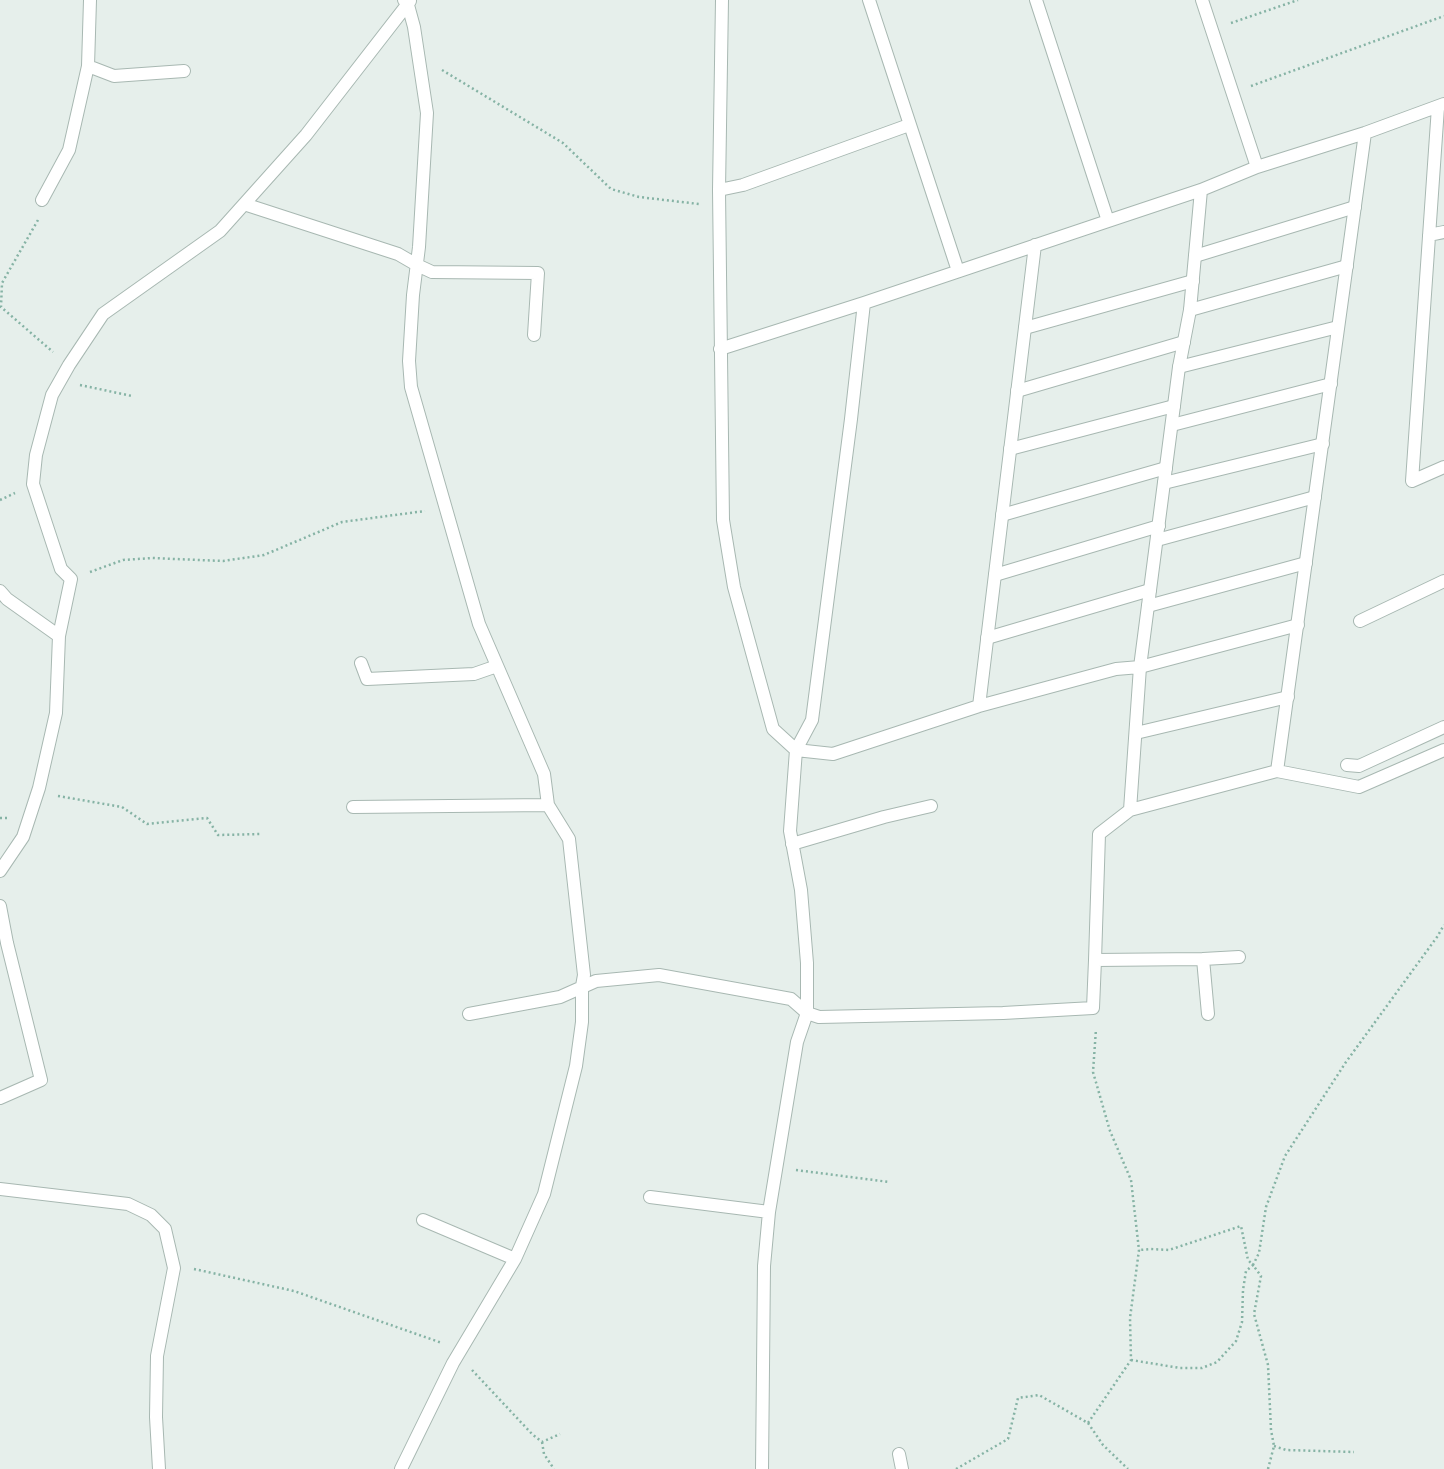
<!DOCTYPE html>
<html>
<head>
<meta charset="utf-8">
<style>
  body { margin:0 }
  canvas { display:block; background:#e6efeb }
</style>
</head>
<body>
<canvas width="1444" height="1469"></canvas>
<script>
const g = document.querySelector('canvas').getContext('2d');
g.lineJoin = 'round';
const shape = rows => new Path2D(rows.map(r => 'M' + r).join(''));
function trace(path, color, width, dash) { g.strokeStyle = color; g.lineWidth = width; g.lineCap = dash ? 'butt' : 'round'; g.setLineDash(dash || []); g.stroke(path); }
const path = shape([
  [1231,23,1298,0],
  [442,70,563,143,611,189,639,197,699,204],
  [1251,86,1444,16],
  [38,220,2,283,1,307,53,352],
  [80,385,132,396],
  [0,500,15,493],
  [90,572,123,560,152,558,223,561,264,555,342,522,425,511],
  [58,796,122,807,147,824,207,818,218,835,262,834],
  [0,818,7,818],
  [796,1170,889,1182],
  [194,1269,294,1291,442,1343],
  [1131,1360,1180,1368,1202,1368,1217,1362,1236,1341,1242,1322,1243,1290,1246,1271,1253,1265,1248,1260,1241,1226,1169,1250,1151,1249,1139,1250],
  [472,1370,532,1434,542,1442,560,1434],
  [1088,1423,1103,1445,1128,1469],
  [542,1442,544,1454,554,1469],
  [1274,1446,1286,1450,1354,1452],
  [956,1469,1008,1439,1018,1398,1039,1395,1088,1423,1131,1360,1130,1318,1139,1250,1131,1180,1110,1131,1093,1072,1096,1029],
  [1268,1469,1274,1446,1271,1430,1268,1365,1254,1314,1261,1276,1253,1265,1259,1253,1266,1207,1285,1156,1346,1062,1437,937,1444,925]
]);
const lane = shape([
  [1195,256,1355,207],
  [1190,310,1347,266],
  [1025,328,1193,281],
  [1179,367,1338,327],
  [1017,391,1184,342],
  [1172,425,1331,384],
  [1010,449,1174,406],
  [1164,483,1323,444],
  [1002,515,1166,468],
  [1157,540,1315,497],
  [995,575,1159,526],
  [1148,606,1306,563],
  [987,638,1150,590],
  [1140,667,1298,625],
  [1136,733,1288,697]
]);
const street = shape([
  [722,0,719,190,723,520,734,587,773,729,796,750,833,754,979,706,1116,669,1140,667,1179,367,1190,310,1201,190],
  [869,0,958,271],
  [1036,0,1108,221],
  [1202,0,1257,167],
  [88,66,114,76,184,71],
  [1438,107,1412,481,1444,467],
  [719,190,743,185,909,125],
  [42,200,69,150,88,66,90,0],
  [244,204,398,254,417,265,432,272,538,273,534,335],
  [1429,235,1444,232],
  [720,349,864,303,1108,221,1201,190,1257,167,1365,133,1444,104],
  [0,591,7,599,59,636],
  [1360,621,1444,581],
  [361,663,367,679,474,674,497,666],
  [1140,667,1130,810,1277,771,1365,133],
  [979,706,1035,245],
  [1347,765,1359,766,1444,727],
  [1277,771,1359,787,1444,750],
  [353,807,548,805],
  [1130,810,1099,834,1095,960,1203,959,1208,1014],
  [792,844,884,817,931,806],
  [0,871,23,837,39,788,56,713,59,636,71,579,61,569,33,484,36,455,52,395,69,365,103,314,220,231,306,135,410,1],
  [0,906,7,943,41,1080,0,1098],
  [1203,959,1239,957],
  [469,1014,560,997,596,981,659,975,791,999,807,1013,819,1017,1003,1013,1093,1008,1095,960],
  [0,1189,128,1204,151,1215,165,1229,174,1268,157,1356,156,1417,159,1469],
  [650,1197,769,1212],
  [423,1220,515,1259],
  [899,1454,902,1469],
  [401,1469,453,1363,515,1259,544,1194,576,1066,582,1022,582,986,584,975,569,839,548,805,544,774,479,624,411,387,409,361,413,295,419,247,427,113,414,27,408,5,404,0],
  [762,1469,764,1266,769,1212,797,1042,807,1013,807,963,801,890,790,831,796,750,812,720,851,419,864,303]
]);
trace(lane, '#a8b8b2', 14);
trace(street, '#a8b8b2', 14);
trace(path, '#86b3a5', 2.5, [2, 3]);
trace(lane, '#fff', 12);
trace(street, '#fff', 12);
</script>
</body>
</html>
